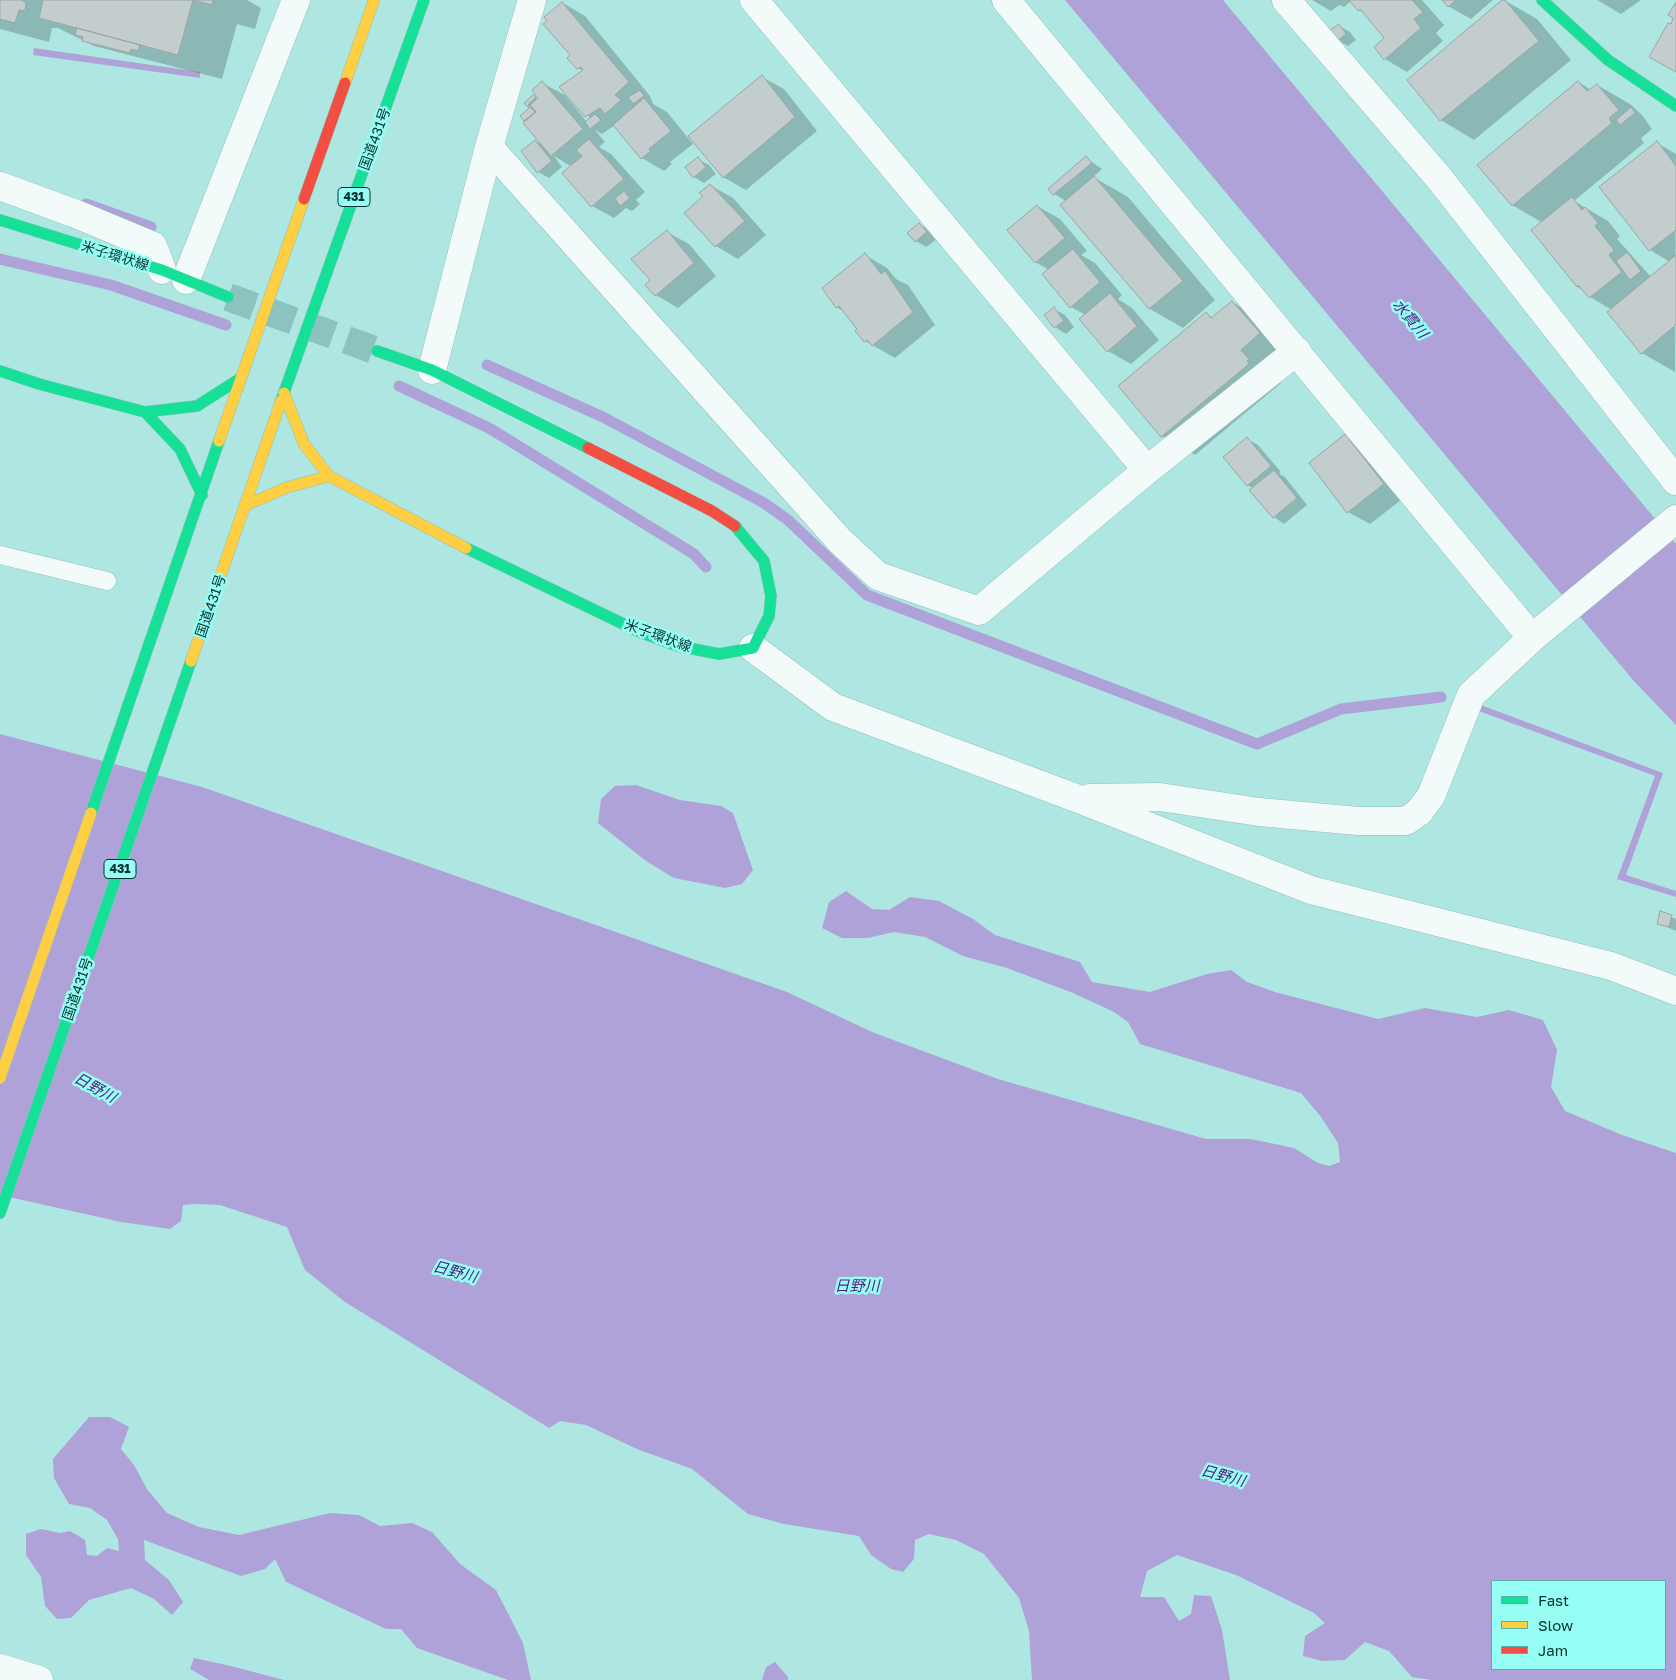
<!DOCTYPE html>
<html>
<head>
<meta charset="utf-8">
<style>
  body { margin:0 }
  #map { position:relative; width:1676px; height:1680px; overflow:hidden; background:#aee7e1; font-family:"Golos Text",sans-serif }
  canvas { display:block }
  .legend { position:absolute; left:1491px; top:1580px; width:175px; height:90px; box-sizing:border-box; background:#97fef5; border:1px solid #5cada7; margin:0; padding:6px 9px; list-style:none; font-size:15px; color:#043431 }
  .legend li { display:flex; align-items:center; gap:10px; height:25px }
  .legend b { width:25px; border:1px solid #5cada7 }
</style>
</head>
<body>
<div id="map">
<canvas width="1676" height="1680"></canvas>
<ul class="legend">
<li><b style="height:6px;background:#16e098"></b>Fast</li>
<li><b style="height:6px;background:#ffcf43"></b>Slow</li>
<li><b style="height:6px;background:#f24e42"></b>Jam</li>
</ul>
</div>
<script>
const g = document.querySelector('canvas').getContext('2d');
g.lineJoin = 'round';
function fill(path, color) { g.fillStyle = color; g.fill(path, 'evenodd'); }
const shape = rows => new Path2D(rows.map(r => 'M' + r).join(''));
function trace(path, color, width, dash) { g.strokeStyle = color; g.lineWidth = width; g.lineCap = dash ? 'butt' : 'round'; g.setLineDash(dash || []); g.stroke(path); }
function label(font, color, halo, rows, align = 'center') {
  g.font = font + ' "Golos Text","Noto Sans JP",sans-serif'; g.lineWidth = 5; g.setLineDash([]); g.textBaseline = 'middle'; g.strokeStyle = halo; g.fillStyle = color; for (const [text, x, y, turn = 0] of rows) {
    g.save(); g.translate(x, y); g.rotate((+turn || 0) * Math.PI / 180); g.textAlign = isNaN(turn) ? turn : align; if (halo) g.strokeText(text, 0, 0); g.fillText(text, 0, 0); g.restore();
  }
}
const water = shape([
  [1065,0,1223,0,1676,544,1676,725,1633,680],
  [34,48,200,72,200,78,33,55],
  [1478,704,1663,773,1626,875,1676,891,1676,897,1617,879,1655,776,1476,710],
  [0,734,202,787,787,992,872,1032,998,1079,1206,1139,1251,1139,1294,1148,1318,1163,1329,1166,1340,1162,1338,1143,1321,1117,1301,1093,1140,1044,1128,1022,1114,1012,1073,993,1007,968,963,956,925,937,894,932,868,938,842,938,822,928,829,902,846,891,872,909,889,910,910,897,939,901,973,919,995,935,1080,962,1092,982,1150,992,1207,974,1231,970,1247,982,1275,992,1378,1019,1425,1008,1477,1017,1509,1010,1543,1020,1557,1050,1551,1087,1565,1111,1622,1135,1676,1153,1676,1680,1431,1680,1412,1677,1389,1651,1365,1642,1345,1660,1322,1661,1303,1656,1305,1636,1325,1623,1314,1613,1236,1575,1177,1555,1147,1571,1140,1597,1164,1597,1179,1621,1191,1614,1194,1595,1211,1596,1222,1630,1230,1680,1032,1680,1029,1631,1019,1598,984,1554,956,1540,929,1534,915,1540,914,1559,903,1572,891,1569,871,1555,859,1536,784,1524,748,1514,692,1469,637,1449,586,1425,560,1421,549,1428,345,1302,305,1270,287,1227,220,1205,197,1204,183,1205,181,1221,170,1229,121,1222,0,1195],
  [1492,1581,1665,1581,1665,1669,1492,1669],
  [636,785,680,800,721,806,733,813,753,870,742,884,725,888,674,878,646,861,598,823,601,799,615,786],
  [89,1417,110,1417,129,1427,121,1449,134,1465,147,1489,167,1513,199,1527,239,1535,330,1513,359,1515,380,1526,412,1523,432,1532,460,1564,496,1590,523,1643,531,1680,508,1680,417,1648,401,1629,386,1629,286,1582,275,1559,265,1569,241,1576,144,1540,145,1560,169,1580,183,1602,172,1615,154,1599,131,1588,89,1600,71,1618,57,1619,45,1606,41,1577,26,1555,26,1534,41,1529,60,1533,70,1531,85,1540,87,1555,97,1556,107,1548,119,1551,118,1539,107,1520,90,1508,69,1504,54,1478,53,1459],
  [194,1658,231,1666,284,1680,209,1680,190,1669],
  [775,1662,788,1677,788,1680,762,1680,766,1667]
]);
const shadow = shape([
  [0,0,247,0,261,8,255,29,237,24,222,79,94,46,58,28,52,28,49,42,0,29],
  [1312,0,1422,0,1444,25,1436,33,1443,41,1407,72,1385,59,1386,38,1367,15,1359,10,1351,1,1344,7,1339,5,1331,11],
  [1443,0,1493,0,1471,19,1448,6],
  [1504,0,1537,19,1571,60,1474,140,1441,120,1408,80],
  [1597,0,1641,0,1621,14],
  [563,3,585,16,650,96,653,104,667,112,693,144,670,162,672,164,664,171,642,158,615,125,602,134,595,130,605,142,599,147,611,154,645,192,636,200,640,204,632,211,626,208,614,218,592,206,572,167,554,156,562,167,549,178,538,172,535,141,544,146,522,116,531,107,528,105,533,96,542,101,542,83,565,95,587,122,591,119,561,87,583,71,578,68,572,55],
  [1339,26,1350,32,1356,40,1348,46,1337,40],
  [762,77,784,89,817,131,746,190,723,177],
  [1579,82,1591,90,1597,85,1630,104,1642,115,1652,129,1641,138,1644,143,1574,201,1608,221,1620,236,1617,239,1651,277,1670,262,1650,250,1601,187,1657,143,1676,154,1675,372,1642,353,1612,310,1590,297,1577,286,1543,223,1512,205],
  [1086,158,1102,169,1093,177,1128,197,1215,300,1183,328,1150,309,1062,205,1066,201,1054,194,1050,189],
  [698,159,709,165,716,174,704,183,694,177],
  [710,185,733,198,766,235,738,259,716,246,686,213,704,196],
  [1037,206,1060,219,1087,251,1081,255,1095,263,1122,295,1118,299,1132,308,1159,340,1131,364,1108,351,1081,319,1086,315,1071,307,1049,270,1035,262],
  [919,224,930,231,937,239,926,247,916,241],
  [667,232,689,244,716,276,678,308,656,295],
  [865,255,887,268,896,279,908,285,935,325,895,358,865,341,845,312,836,307],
  [1232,302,1265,321,1292,353,1280,381,1281,383,1195,455,1162,436,1206,313,1213,318],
  [1054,309,1065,315,1074,327,1066,334,1055,327],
  [1345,436,1367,449,1405,497,1370,524,1348,512],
  [1247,439,1258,445,1281,472,1279,474,1285,477,1307,505,1284,524,1274,517,1251,490,1253,488,1247,485],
  [1661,913,1676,919,1676,931,1658,923]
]);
const stream = shape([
  [86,204,151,227],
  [0,259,111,285,226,325],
  [487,365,603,417,764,503,788,520,867,595,1257,744,1341,709,1441,697],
  [399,386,489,428,694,554,706,567]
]);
const building = shape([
  [0,0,21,0,26,3,25,11,19,10,15,23,0,19,0,0],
  [43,0,193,0,178,55,39,18,43,0],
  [193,0,213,0,212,5,193,0],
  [1349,0,1412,0,1423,12,1414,19,1421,28,1384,60,1374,47,1384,38,1360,9,1358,11,1349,0],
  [1442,0,1456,0,1448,7,1442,0],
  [1502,0,1505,0,1539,41,1440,121,1407,80,1502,0],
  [562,2,629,82,615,95,621,100,605,114,600,108,585,117,559,87,583,70,581,67,577,69,567,58,570,55,543,24,547,21,544,17,562,2],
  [1676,2,1676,72,1649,57,1668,23,1671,24,1673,18,1668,15,1676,2],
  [1339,24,1346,34,1337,41,1329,31,1339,24],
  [77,28,140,45,138,51,131,49,130,53,82,41,83,37,75,35,77,28],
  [762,75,795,117,723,178,688,136,762,75],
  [542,81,583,129,551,156,523,123,536,112,530,105,538,98,532,90,542,81],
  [1578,81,1587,91,1597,84,1619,110,1609,118,1612,123,1512,206,1477,165,1578,81],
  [640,90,644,96,633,104,628,97,640,90],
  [533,95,536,97,528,105,535,112,524,121,520,116,529,108,524,103,533,95],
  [644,98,671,131,649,149,651,151,641,159,613,125,644,98],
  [1631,107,1635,113,1620,125,1616,120,1631,107],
  [595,114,601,120,590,129,585,122,595,114],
  [589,139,624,179,591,207,562,173,582,156,576,150,589,139],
  [535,140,552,161,537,173,521,151,535,140],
  [1657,141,1676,166,1676,230,1649,251,1599,187,1657,141],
  [1086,156,1092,163,1053,195,1048,189,1086,156],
  [698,157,706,167,693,178,685,167,698,157],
  [1094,176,1183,281,1149,309,1060,205,1094,176],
  [710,184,745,221,715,247,684,213,703,196,699,193,710,184],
  [624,191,630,198,620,206,615,198,624,191],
  [1572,197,1582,210,1585,207,1598,223,1595,226,1614,250,1609,255,1622,272,1589,298,1578,285,1577,287,1531,230,1572,197],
  [1037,205,1065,238,1035,263,1007,230,1037,205],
  [919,223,927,232,915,242,907,233,919,223],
  [667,230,694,263,655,296,645,285,650,280,631,259,667,230],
  [1073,249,1100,282,1070,308,1042,274,1073,249],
  [1627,252,1641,271,1630,280,1616,261,1627,252],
  [865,253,881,274,885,271,913,312,872,346,867,340,864,342,855,331,857,329,839,306,836,308,822,288,865,253],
  [1676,255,1676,325,1641,354,1607,312,1676,255],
  [1110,293,1137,326,1107,352,1079,319,1110,293],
  [1232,301,1260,333,1241,350,1249,359,1247,361,1249,364,1161,437,1118,386,1206,312,1211,318,1232,301],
  [1054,307,1064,321,1054,328,1044,315,1054,307],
  [1345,434,1384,484,1347,513,1309,463,1345,434],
  [1247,437,1271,466,1247,486,1223,457,1247,437],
  [1274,470,1297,498,1273,518,1249,490,1274,470],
  [1660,911,1672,915,1669,927,1657,924,1660,911]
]);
const secondaryTunnel = shape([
  [228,297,377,351]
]);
const lane = shape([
  [0,555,107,581]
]);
const street = shape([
  [754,0,1147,470],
  [1006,0,1532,638,1676,519],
  [1286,0,1439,178,1676,481],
  [489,147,840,541,878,576,979,611,1147,470,1297,351],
  [0,186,76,214,153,246,162,270],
  [186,280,296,0],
  [432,370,489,147,532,0],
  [753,648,833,707,1076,798,1311,890,1611,966,1676,991],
  [1090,798,1160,797,1259,812,1358,821,1406,821,1419,812,1431,796,1471,695,1532,638],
  [0,1668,39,1680]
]);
const fast = shape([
  [1542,0,1608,60,1676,106],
  [0,220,162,270,228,297],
  [377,351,432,370,588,448],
  [0,371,39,384,145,412,197,406,241,378],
  [281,401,424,0],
  [145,412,180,449,202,495],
  [466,548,640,632,678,646,719,654,753,648,769,616,771,596,764,561,735,526],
  [91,813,219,441],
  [0,1213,191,661]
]);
const slow = shape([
  [345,83,374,0],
  [284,393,304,444,329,476,466,548],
  [219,441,304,199],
  [246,505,288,487,329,476],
  [191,661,281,401],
  [0,1078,91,813]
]);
const jam = shape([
  [304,199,345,83],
  [588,448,712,511,735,526]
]);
const shields = [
  [354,197,32],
  [120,869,32]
];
const shieldNames = [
  ["431",354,197],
  ["431",120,869]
];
const streetNames = [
  ["国道431号",375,139,-70],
  ["米子環状線",115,256,17],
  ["国道431号",211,606,-71],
  ["米子環状線",658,636,20],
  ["国道431号",78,989,-71]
];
const waterNames = [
  ["水貫川",1410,319,50],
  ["日野川",95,1088,29],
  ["日野川",455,1272,15],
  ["日野川",857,1286],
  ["日野川",1223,1476,15]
];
fill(water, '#afa2d8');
fill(shadow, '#0003');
trace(stream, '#afa2d8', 11);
fill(building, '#c3cdcd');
trace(building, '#99a5a5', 1);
trace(secondaryTunnel, '#8cc3be', 28, [28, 14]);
trace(lane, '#92bfbb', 19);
trace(street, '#92bfbb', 29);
trace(fast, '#92bfbb', 12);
trace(slow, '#92bfbb', 12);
trace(jam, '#92bfbb', 12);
trace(lane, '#f3fbfa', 18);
trace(street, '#f3fbfa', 28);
trace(fast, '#16e098', 11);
trace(slow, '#ffcf43', 11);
trace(jam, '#f24e42', 11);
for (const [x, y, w] of shields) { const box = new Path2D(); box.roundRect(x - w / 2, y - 9.5, w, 19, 4); g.fillStyle = '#97fef5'; g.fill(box); trace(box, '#043431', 1); }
label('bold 12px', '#043431', null, shieldNames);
label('14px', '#043431', '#97fef5', streetNames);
label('italic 15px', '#551a7a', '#97fef5', waterNames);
</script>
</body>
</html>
